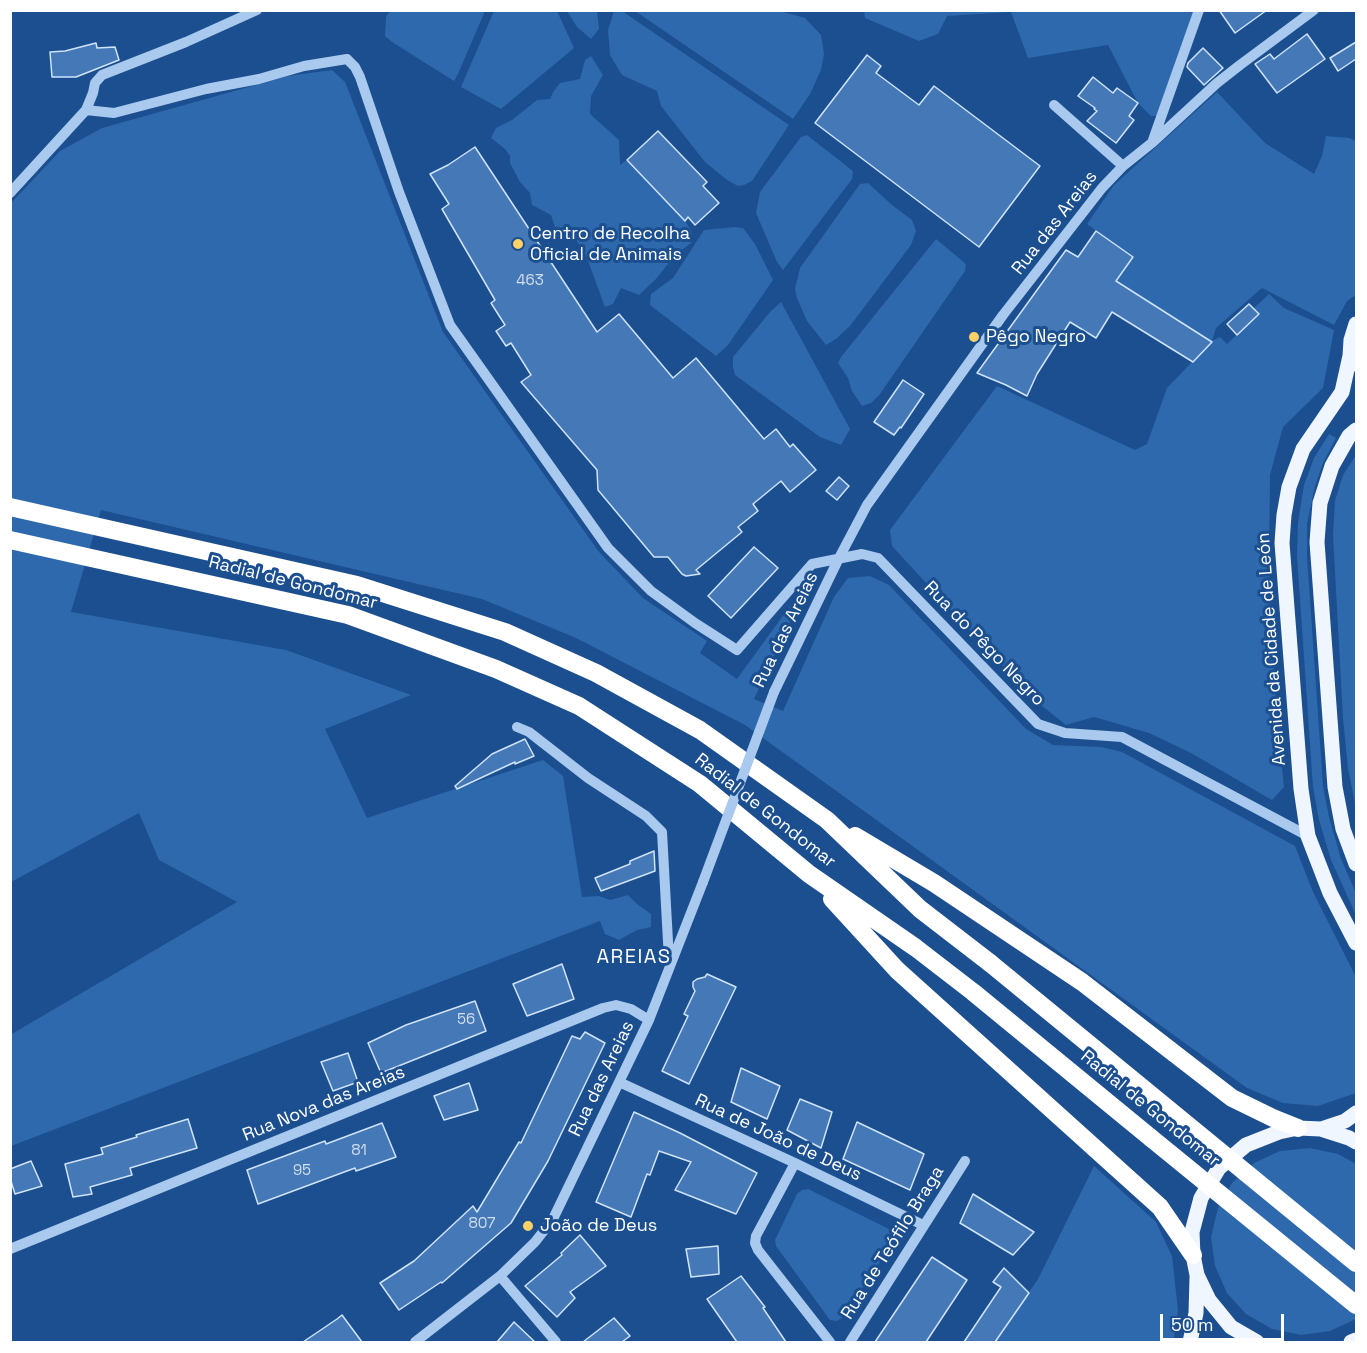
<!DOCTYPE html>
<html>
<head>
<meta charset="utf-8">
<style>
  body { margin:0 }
  #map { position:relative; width:1367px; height:1353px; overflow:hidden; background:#1b4f8f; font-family:"Space Grotesk",sans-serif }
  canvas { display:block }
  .frame { position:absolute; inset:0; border:12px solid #fff; pointer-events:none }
  .scale { position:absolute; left:1160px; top:1314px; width:124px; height:27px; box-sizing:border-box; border:3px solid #fff; border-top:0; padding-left:8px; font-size:18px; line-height:21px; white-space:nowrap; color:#fff; -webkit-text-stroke:4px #1b4f8f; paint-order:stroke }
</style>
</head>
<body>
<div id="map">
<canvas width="1367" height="1353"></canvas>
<div class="frame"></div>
<div class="scale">50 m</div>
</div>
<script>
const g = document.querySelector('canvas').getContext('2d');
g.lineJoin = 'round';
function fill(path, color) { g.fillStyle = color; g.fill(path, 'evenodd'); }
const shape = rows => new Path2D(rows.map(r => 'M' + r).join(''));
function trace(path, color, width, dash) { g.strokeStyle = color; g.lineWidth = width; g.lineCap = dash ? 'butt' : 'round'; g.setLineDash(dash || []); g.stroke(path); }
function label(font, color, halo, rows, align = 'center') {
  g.font = font + ' "Space Grotesk",sans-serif'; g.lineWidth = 6; g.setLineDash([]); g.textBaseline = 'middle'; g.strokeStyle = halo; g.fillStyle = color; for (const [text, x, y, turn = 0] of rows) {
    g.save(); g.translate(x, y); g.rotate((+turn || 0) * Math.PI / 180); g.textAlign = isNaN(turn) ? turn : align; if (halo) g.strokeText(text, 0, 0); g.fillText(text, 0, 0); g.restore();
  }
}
const green = shape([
  [390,11,485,11,458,74,454,81,392,42,385,36,386,17],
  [494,11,557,11,574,48,501,109,461,87],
  [567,11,597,11,599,29,591,39,577,27],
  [614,11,622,11,789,125,752,181,744,185,738,186,727,180,705,162,661,106,657,91,622,75,610,55,608,30],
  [635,11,780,11,805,18,821,35,824,54,821,70,810,94,793,119],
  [864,11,1194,11,1157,116,1151,116,1138,103,1108,45,1028,58,1011,12,947,16,938,34,919,41,865,18],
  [591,56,603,75,591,96,590,114,619,140,620,165,627,160,685,221,692,232,691,243,675,255,656,279,639,295,621,288,613,304,605,307,587,258,574,236,557,233,551,215,532,205,530,193,520,182,510,163,510,156,505,149,491,138,496,128,512,120,537,100,550,99,553,92,560,83,580,79,585,60],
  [332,70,345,82,443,332,599,552,643,598,707,641,700,653,737,679,803,588,805,591,754,699,783,711,834,597,848,578,870,576,889,585,1026,729,1053,745,1101,747,1122,752,1295,846,1313,892,1356,977,1356,1093,1318,1106,1283,1103,1247,1088,745,725,576,638,482,599,101,510,71,612,286,650,411,695,325,729,367,818,543,760,563,776,582,897,599,896,610,900,628,895,637,904,651,914,651,927,637,930,619,940,605,934,600,921,11,1146,10,1035,237,902,159,860,139,813,11,882,11,203,60,151,102,128,288,76],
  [1217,92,1265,143,1314,174,1322,156,1326,136,1349,138,1356,141,1356,295,1347,301,1334,325,1262,288,1216,328,1212,341,1220,337,1227,344,1258,315,1253,309,1269,294,1284,308,1334,330,1323,388,1283,427,1270,475,1269,563,1276,707,1284,787,1272,800,1191,753,1149,733,1094,717,1066,725,1032,698,892,546,890,530,997,386,1135,450,1147,444,1167,388,1211,342,1117,281,1133,257,1087,224,1114,185],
  [807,135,853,171,852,179,783,270,777,262,756,213,760,192,801,137],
  [868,183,892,205,912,220,916,231,911,245,850,326,836,339,826,345,807,321,797,298,795,289,800,268,860,184],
  [735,227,743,228,755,244,773,280,728,345,716,356,650,305,651,294,673,278,704,230],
  [936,239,966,264,965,271,880,394,871,403,862,406,852,391,848,378,838,363,841,357],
  [781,302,850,429,841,445,820,437,735,375,733,367,733,357,770,312],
  [1329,434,1336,438,1323,463,1315,486,1307,524,1307,556,1323,786,1329,817,1341,859,1356,893,1356,915,1331,860,1319,820,1313,787,1297,556,1298,523,1304,485,1314,458],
  [1356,455,1356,808,1348,769,1343,718,1333,535,1335,501,1343,475],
  [1310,1148,1338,1154,1356,1164,1356,1319,1330,1331,1301,1335,1272,1329,1246,1314,1227,1293,1215,1266,1211,1237,1218,1208,1232,1183,1254,1163,1280,1151],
  [1094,1166,1156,1222,1172,1256,1178,1310,1174,1337,1172,1342,995,1342,1038,1279],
  [808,1189,891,1230,895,1234,895,1240,842,1318,837,1321,830,1320,776,1246,775,1240,797,1194,802,1190]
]);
const building = shape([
  [1219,10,1267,10,1235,33,1219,10],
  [1307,34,1325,59,1277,93,1255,64,1270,54,1274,59,1307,34],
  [1356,42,1356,59,1338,71,1330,58,1356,42],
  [96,43,97,48,115,47,119,60,76,77,52,77,50,52,65,51,96,43],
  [1203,48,1223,68,1204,85,1187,67,1188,63,1203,48],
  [867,55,881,66,876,73,919,105,934,86,1040,166,979,247,815,123,867,55],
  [1093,77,1113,93,1117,88,1138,103,1129,116,1134,120,1116,143,1087,121,1097,111,1094,109,1095,108,1078,96,1093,77],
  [658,131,707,182,703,186,719,203,695,225,688,217,685,221,627,160,658,131],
  [475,147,597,332,619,314,673,378,696,358,764,439,776,429,790,447,793,444,816,470,790,492,781,481,753,504,758,511,738,527,742,532,696,570,700,574,686,576,682,574,668,557,654,557,598,490,597,470,521,382,531,375,511,343,506,346,496,331,505,325,491,303,495,300,442,209,449,204,430,174,448,165,475,147],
  [1096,231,1133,257,1116,281,1212,342,1193,362,1112,312,1096,338,1070,322,1037,374,1027,396,1006,385,977,373,1066,250,1078,257,1096,231],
  [1249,304,1259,314,1237,335,1227,324,1249,304],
  [903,380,924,394,901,428,900,427,894,435,874,422,903,380],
  [839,477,849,486,837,500,826,491,839,477],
  [754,547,778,568,731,618,708,596,754,547],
  [525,739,534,756,515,764,515,762,457,789,455,786,492,754,525,739],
  [654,851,655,871,601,891,595,878,630,864,630,861,654,851],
  [562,964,574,999,527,1016,513,984,562,964],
  [707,974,736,987,689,1084,662,1071,688,1016,684,1014,695,991,693,987,693,982,697,979,705,977,707,974],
  [475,1001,486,1031,381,1073,368,1043,406,1025,475,1001],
  [585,1032,605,1043,548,1161,511,1223,442,1283,441,1282,399,1310,380,1283,414,1261,473,1206,477,1212,519,1142,521,1143,572,1036,580,1039,585,1032],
  [348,1053,358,1082,333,1091,321,1062,348,1053],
  [741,1068,780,1086,767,1119,731,1102,741,1068],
  [469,1083,478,1110,444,1120,434,1096,469,1083],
  [800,1099,832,1112,821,1148,787,1130,800,1099],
  [634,1112,680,1133,757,1173,736,1214,675,1190,691,1162,659,1151,650,1175,647,1174,631,1217,596,1202,634,1112],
  [188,1119,197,1148,130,1168,132,1175,90,1187,92,1194,73,1197,65,1164,103,1154,101,1148,137,1137,136,1135,188,1119],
  [857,1122,924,1154,910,1190,843,1159,857,1122],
  [382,1123,396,1157,356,1171,355,1168,258,1204,247,1170,325,1141,326,1144,382,1123],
  [31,1161,42,1186,15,1194,10,1178,10,1169,31,1161],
  [973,1194,1034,1232,1013,1255,960,1223,973,1194],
  [580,1235,606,1266,570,1292,575,1298,557,1317,525,1286,562,1255,561,1253,580,1235],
  [718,1246,719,1274,691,1277,686,1249,718,1246],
  [932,1257,967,1280,926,1342,875,1342,932,1257],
  [1004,1268,1029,1293,995,1342,964,1342,1001,1287,993,1282,1004,1268],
  [741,1276,765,1307,763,1308,786,1342,737,1342,707,1299,741,1276],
  [342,1315,362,1342,303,1342,337,1319,342,1315],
  [614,1318,630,1336,622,1342,583,1342,614,1318],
  [514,1322,535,1342,497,1342,514,1322]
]);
const minor = shape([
  [1054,105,1123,166],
  [86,110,114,113,206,89,259,79,304,66,347,59,355,67,360,77,399,192,450,325,608,548,651,591,695,623,737,650,812,564,862,554,878,558,1038,724,1065,733,1122,737,1308,836],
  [1153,140,1199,10],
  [10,193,86,110,93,93,95,83,102,75,186,42,257,10],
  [774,692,839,558,867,505,1003,315,1102,188,1123,166,1153,142,1217,83,1240,65,1314,10],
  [517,727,529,732,588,778,646,816,662,832,669,960],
  [619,1082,795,1163,923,1225],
  [795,1163,756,1236,755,1243,758,1250,830,1342],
  [10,1249,603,1008,616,1005,631,1009,649,1020],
  [500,1276,556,1342],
  [415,1342,500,1276,535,1242,553,1219,649,1020,703,882],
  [850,1342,965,1161]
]);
const major = shape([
  [1350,356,1342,392,1303,449,1289,487,1284,515,1282,543,1301,789,1308,836,1330,893,1356,943],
  [1353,364,1350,356,1351,340,1356,324],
  [1356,430,1349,436,1332,466,1320,503,1317,542,1335,787,1343,829,1356,864],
  [1321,1129,1345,1121,1356,1113],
  [1190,1342,1196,1313,1197,1278],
  [1257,1342,1231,1327,1209,1300,1197,1275,1193,1255,1192,1232,1201,1198,1219,1168,1246,1145,1279,1132,1298,1128,1321,1129,1349,1138,1356,1142],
  [1351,1342,1356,1340]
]);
const highway = shape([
  [10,507,357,585,505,632,596,673,700,730,827,820,920,909,990,963],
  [10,540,348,615,496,669,579,706,700,784,809,874,916,948,973,992,1151,1138],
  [855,836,934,883,1082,982,1232,1098,1273,1118,1298,1128],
  [832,899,897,970,1160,1207,1193,1255]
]);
const minorBridge = shape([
  [703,882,774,692]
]);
const highwayBridge = shape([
  [990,963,1356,1263],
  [1151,1138,1356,1305]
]);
const markers = [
  [518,244,6,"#ffd166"],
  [974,337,6,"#ffd166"],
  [528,1226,6,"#ffd166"]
];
const numberNames = [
  ["463",530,281],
  ["56",466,1020],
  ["81",359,1151],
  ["95",302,1171],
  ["807",482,1224]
];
const streetNames = [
  ["Rua das Areias",1055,223,-52],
  ["Radial de Gondomar",293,583,14],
  ["Rua das Areias",786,630,-64],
  ["Rua do Pêgo Negro",984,644,46],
  ["Avenida da Cidade de León",1272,649,-94],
  ["Radial de Gondomar",765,811,38],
  ["Rua das Areias",602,1079,-64],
  ["Rua Nova das Areias",324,1104,-22],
  ["Radial de Gondomar",1150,1109,39],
  ["Rua de João de Deus",778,1138,25],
  ["Rua de Teófilo Braga",893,1243,-58]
];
const poiNames = [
  ["Centro de Recolha",530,234],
  ["Oficial de Animais",530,255],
  ["Pêgo Negro",986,337],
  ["João de Deus",540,1226]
];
const neighbourhoodNames = [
  ["AREIAS",634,958]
];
fill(green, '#2e69ad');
fill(building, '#4478b7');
trace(building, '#cfe3fa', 1.5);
trace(minor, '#a9c9ee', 10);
trace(major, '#f0f6ff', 15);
trace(highway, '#fff', 18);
trace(minorBridge, '#a9c9ee', 10);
trace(highwayBridge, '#fff', 18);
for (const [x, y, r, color] of markers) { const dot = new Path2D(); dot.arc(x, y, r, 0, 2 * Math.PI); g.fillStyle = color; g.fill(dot); trace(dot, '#1b4f8f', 2); }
label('15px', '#d0dded', null, numberNames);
label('18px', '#fff', '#1b4f8f', streetNames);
label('18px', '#fff', '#1b4f8f', poiNames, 'left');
g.letterSpacing = '1.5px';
label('20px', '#fff', '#1b4f8f', neighbourhoodNames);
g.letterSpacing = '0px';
</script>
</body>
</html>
